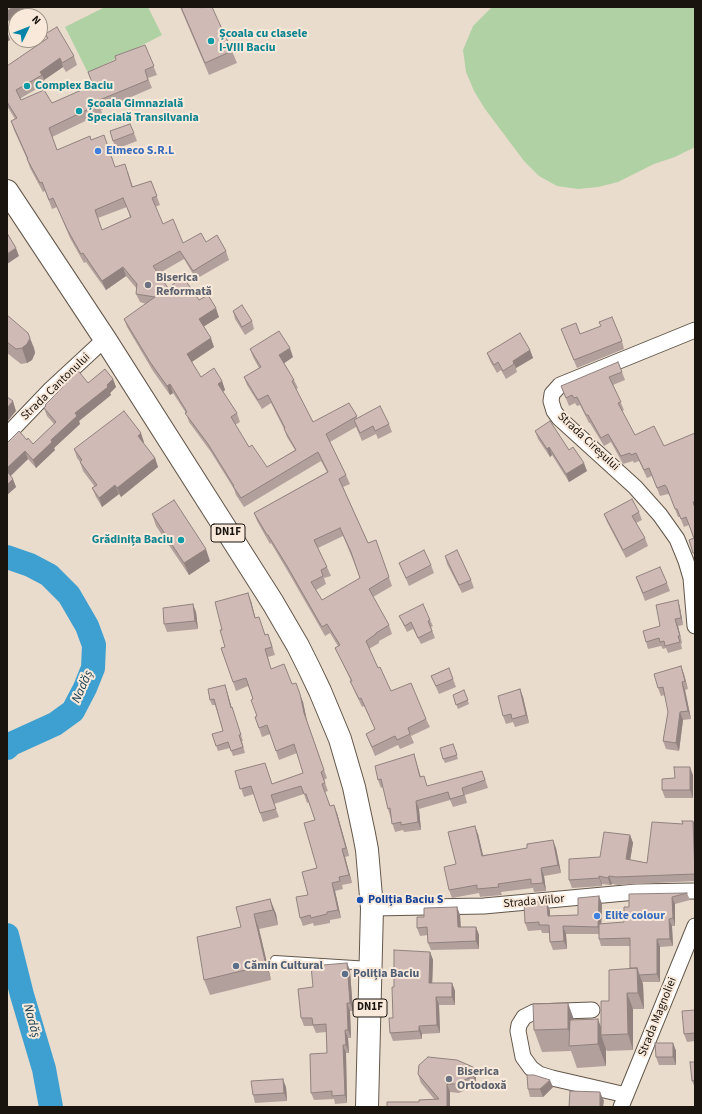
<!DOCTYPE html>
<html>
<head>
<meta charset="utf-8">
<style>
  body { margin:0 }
  #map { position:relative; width:702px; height:1114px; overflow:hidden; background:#eadccd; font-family:"Source Sans 3",sans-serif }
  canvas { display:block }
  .frame { position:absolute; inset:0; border:8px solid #1a140f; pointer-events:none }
  .north { position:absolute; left:8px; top:8px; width:40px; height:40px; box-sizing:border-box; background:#f8e9da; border:1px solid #9f9489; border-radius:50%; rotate:47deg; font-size:11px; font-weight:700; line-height:16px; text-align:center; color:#1a140f }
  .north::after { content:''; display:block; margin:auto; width:14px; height:18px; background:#0083a7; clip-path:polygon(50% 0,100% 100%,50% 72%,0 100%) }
</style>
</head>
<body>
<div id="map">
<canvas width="702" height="1114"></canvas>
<div class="frame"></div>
<div class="north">N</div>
</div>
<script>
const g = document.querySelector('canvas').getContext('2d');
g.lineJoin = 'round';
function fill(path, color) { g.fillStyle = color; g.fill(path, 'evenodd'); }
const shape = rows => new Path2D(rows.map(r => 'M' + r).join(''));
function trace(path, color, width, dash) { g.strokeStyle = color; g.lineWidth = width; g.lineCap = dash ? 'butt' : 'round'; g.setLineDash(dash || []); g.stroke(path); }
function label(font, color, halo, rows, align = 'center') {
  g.font = font + ' "Source Sans 3",sans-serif'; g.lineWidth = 4; g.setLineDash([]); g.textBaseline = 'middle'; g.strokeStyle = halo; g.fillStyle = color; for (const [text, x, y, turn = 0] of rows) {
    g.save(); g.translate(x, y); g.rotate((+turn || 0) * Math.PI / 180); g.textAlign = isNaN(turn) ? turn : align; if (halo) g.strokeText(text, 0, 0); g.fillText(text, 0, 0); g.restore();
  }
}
const green = shape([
  [105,7,148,7,162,35,88,73,65,27],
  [492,7,695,7,695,147,675,157,654,164,618,182,598,187,578,189,557,186,539,176,524,161,485,109,474,91,466,72,463,50,473,26]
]);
const river = shape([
  [7,557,30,565,49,575,69,595,87,626,94,645,93,668,85,688,73,711,55,724,11,744,7,748],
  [7,935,22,995,44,1069,51,1107]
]);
const service = shape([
  [275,960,370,966]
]);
const minor = shape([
  [695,330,560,385,552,394,551,401,554,411,559,418,635,487,660,515,677,539,686,561,691,578,695,626],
  [7,435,51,389,105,339],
  [372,908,484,906,636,892,695,891],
  [592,1010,534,1012,524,1017,519,1025,518,1031,523,1057,531,1068,539,1074,552,1078,626,1095],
  [621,1107,695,926]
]);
const primary = shape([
  [7,191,105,339,273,603,298,646,309,668,320,691,340,739,354,787,364,834,367,850,372,908,367,1107]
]);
const wall = shape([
  [180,7,201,7,232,51,237,63,209,75],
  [45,34,74,56,77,65,66,72,63,67,44,80,45,84,21,98,21,100,52,103,93,85,88,72,116,60,145,45,157,75,148,78,152,88,101,110,102,113,52,137,57,150,91,140,115,167,128,172,133,187,151,181,160,205,155,207,163,224,183,243,206,242,226,251,229,260,196,279,184,259,158,274,168,288,199,300,219,317,204,326,214,347,192,362,201,377,222,381,225,390,223,392,237,413,240,422,235,425,249,447,267,467,295,450,287,437,284,429,271,403,262,409,247,385,244,377,259,368,253,357,250,349,293,357,284,363,294,380,298,388,296,389,313,422,357,416,357,418,389,424,392,432,378,439,376,434,362,441,356,427,330,442,346,475,350,484,343,487,368,543,376,540,392,586,373,597,389,625,392,634,379,641,379,643,369,649,378,668,391,691,426,719,430,727,411,736,414,743,400,749,398,745,375,756,366,734,375,729,364,706,362,707,354,690,351,681,339,656,335,648,338,646,330,633,325,636,290,575,271,543,270,544,257,521,254,513,327,472,321,461,244,507,236,495,234,489,211,452,189,422,186,413,173,393,170,395,153,371,127,327,124,319,146,304,140,302,136,294,137,289,126,276,106,290,86,262,84,263,70,238,57,207,52,209,45,191,43,192,30,168,27,159,14,130,11,121,15,119,7,106,7,66,47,39],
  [127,207,130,217,102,230,98,218],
  [343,536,353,560,360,578,322,600,316,590,326,584,324,578,331,576,327,567,318,548],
  [134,133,137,141,116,149,113,141],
  [233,311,252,321,254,329,245,335,235,319],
  [7,315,34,348,35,353,32,360,27,363,21,364,7,353],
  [601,327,622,341,624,349,577,368,564,337,580,334],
  [530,350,533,358,516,368,517,372,506,379,501,370,497,373,490,361,487,353],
  [622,372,625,380,613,385,624,410,622,411,635,435,664,446,695,433,695,558,689,540,693,538,689,525,684,527,680,517,678,517,670,496,668,494,660,496,652,476,647,478,639,461,634,463,633,461,623,464,611,442,604,446,590,423,589,423,580,405,577,406,575,403,569,406,561,386],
  [113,379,116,387,110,393,111,395,79,421,80,424,54,448,55,450,36,468,28,459,11,476,16,487,7,495,7,443,27,440,33,444,54,424,47,416,44,408,46,407,45,405,62,389,59,383,88,383],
  [535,431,569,450,587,471,569,482,552,455,550,457,538,439],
  [144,442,143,443,155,458,158,467,121,497,119,494,102,507,96,497,92,488,95,487,83,471,80,462,77,458,74,449],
  [639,512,642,520,636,523,645,538,648,546,626,558,607,522,604,514],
  [152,514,210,561,189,575,156,526],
  [445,556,471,580,474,588,462,593,447,564],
  [399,563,431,565,434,573,409,586],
  [636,577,667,583,670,591,645,601],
  [678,600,680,608,683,625,678,626,682,643,681,644,682,649,668,653,666,648,663,649,661,646,648,649,646,642,660,626],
  [251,601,255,618,265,634,271,642,275,655,268,657,271,669,292,684,303,702,307,721,327,778,324,780,328,791,325,792,330,806,337,813,349,856,345,857,352,883,342,885,343,889,335,891,341,918,330,920,330,923,314,926,313,923,303,926,300,918,308,895,317,868,315,820,309,802,307,803,304,794,274,804,279,817,263,822,254,794,244,797,235,771,272,784,303,773,297,753,279,760,270,734,262,737,255,717,257,716,253,699,248,686,236,691,221,648,225,647],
  [196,612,198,629,167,632,164,624],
  [399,616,430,620,433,626,431,627,435,638,421,644,413,629,407,632],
  [681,666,688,689,685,690,691,719,683,720,679,751,666,749,663,741,668,712,665,695,661,696,658,688],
  [449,668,456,687,439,694,431,676],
  [225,685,232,708,243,741,242,741,245,753,233,756,230,748,218,751,212,734,223,731,215,705,212,705,210,700],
  [520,689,523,697,529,723,515,727,513,722,506,724,503,716],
  [464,690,469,704,458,709,453,695],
  [453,744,458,759,445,763,443,759],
  [414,754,421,777,427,786,485,779,488,788,465,795,467,803,453,807,450,800,419,809,421,830,404,832,403,830,395,832,388,809,383,787,381,788,378,780],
  [693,775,693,798,665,798,662,790,675,778],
  [695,825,695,881,618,885,612,884,610,885,602,884,602,886,572,888,569,880,630,835,633,843,630,860,647,863],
  [478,834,483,855,556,848,561,873,544,876,546,891,534,892,533,888,501,892,502,895,480,897,479,893,452,898,449,890,456,864],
  [687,893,690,900,675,904,675,926,672,926,673,946,660,947,660,982,642,982,643,984,644,1009,633,1009,633,1050,607,1051,606,1049,606,1066,577,1068,571,1051,542,1052,534,1030,574,1020,601,1028,609,1001,630,968,630,946,601,946,599,939,599,934,566,934,567,949,553,950,550,942,549,933,542,933,541,930,528,931,525,923,534,903,547,903,550,911,550,916,578,915,599,896,602,904,601,924,624,922,629,907],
  [270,899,276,914,278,925,259,929,271,980,210,995,204,980,241,927],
  [457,907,460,915,461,927,476,927,479,935,479,949,431,950,428,943,428,935,420,936,417,928,424,917],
  [430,952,433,960,432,983,452,983,455,991,455,1005,439,1005,440,1033,422,1034,422,1039,393,1041,390,1033,393,1018,394,987],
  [347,963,350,971,353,1011,350,1011,351,1038,348,1038,349,1053,346,1053,347,1103,335,1104,334,1099,314,1100,311,1093,327,1053,326,1032,316,1033,313,1026,304,1026,301,1018,313,987],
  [695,1010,695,1041,687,1042,684,1034],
  [673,1043,676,1051,676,1065,659,1065,656,1057],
  [695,1062,695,1088,692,1081],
  [418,1074,476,1075,476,1085,459,1093,450,1092,450,1107,387,1107,419,1102,435,1100,421,1083],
  [286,1087,287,1101,255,1103,253,1095],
  [553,1087,543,1097,530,1097,528,1089]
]);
const shadedWall = shape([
  [13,7,28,7,7,22,7,11],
  [7,31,10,40,7,42],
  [60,58,63,67,44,80,42,75,40,72],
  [16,248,19,256,7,264,7,254],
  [123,267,126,276,106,290,102,281],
  [216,308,219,317,203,327,199,319],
  [28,333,34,348,35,353,32,360,27,363,22,348],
  [211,338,214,347,190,363,187,354],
  [290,348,293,357,283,364,279,355],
  [530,350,533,358,516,368,513,361],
  [113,379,116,387,110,393,111,395,79,421,80,424,54,448,55,450,36,468,33,460,75,413],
  [222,381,225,390,221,393,218,384],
  [170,384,173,393,170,395,167,386],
  [13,401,16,411,7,422,7,408],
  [141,433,144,442,141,445,138,436],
  [549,447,552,455,550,457,547,449],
  [25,451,28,459,8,478,7,474,7,468],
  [155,458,158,467,121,497,117,488],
  [584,463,587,471,569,482,566,474],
  [13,479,16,487,7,495,7,485],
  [115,485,119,494,102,507,99,498],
  [206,549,210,561,189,575,184,563],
  [248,593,251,601,258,627,255,618],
  [678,600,680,608,683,625,681,618],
  [193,604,196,612,198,629,195,621],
  [675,619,678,626,682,643,680,636],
  [681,666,684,674,688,689,685,681],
  [682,682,685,690,691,719,688,711],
  [225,685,227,691,233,713,231,708],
  [520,689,523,697,529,723,526,715],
  [300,694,303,702,307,721,327,778,304,713],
  [680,712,683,720,679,751,676,743],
  [690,767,693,775,693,798,690,790],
  [416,801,419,809,421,830,418,822],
  [334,805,337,813,349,856,346,848],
  [693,821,695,825,695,874],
  [475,826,478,834,485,864,482,856],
  [630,835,633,843,629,867,626,859],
  [553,840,556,848,561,873,558,865],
  [342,849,345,857,352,883,349,875],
  [541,868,544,876,546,891,543,883],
  [599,876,602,884,602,886,599,878],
  [609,876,612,884,610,885,608,878],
  [332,883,335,891,341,918,338,910],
  [599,896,602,904,601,935,598,927],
  [672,897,675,904,675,926,673,918],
  [270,899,276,914,278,925,273,910],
  [547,903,550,911,550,924,548,916],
  [457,907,460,915,461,935,458,927],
  [254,914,259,929,271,980,266,965],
  [669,919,672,926,673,946,670,939],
  [563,926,566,934,567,949,564,941],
  [476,927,479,935,479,949,476,941],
  [657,939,660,947,660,982,657,974],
  [430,952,433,960,432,991,429,983],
  [347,963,350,971,353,1011,350,1003],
  [637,968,643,984,644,1009,638,993],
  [452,983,455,991,455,1005,452,997],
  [627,993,633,1009,633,1050,628,1034],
  [436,997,439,1005,440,1033,437,1025],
  [347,1003,350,1011,351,1038,348,1030],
  [568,1003,576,1025,574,1046,568,1029],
  [598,1019,604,1035,601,1035,606,1049,606,1066,598,1044],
  [419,1026,422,1034,422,1039,419,1031],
  [345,1030,348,1038,349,1053,346,1045],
  [673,1043,676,1051,676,1065,673,1057],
  [343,1045,346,1053,347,1103,345,1095],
  [473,1067,476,1075,476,1085,473,1076],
  [283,1079,286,1087,287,1101,284,1093],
  [550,1080,553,1087,543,1097,540,1089],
  [447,1084,450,1092,450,1107,447,1107],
  [600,1092,604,1101,603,1107,600,1107]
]);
const building = shape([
  [7,7,13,7,7,11,7,7],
  [181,7,201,7,201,8,203,7,212,7,232,51,205,63,181,7],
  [57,27,74,56,62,63,60,58,40,72,42,75,16,90,21,100,44,90,52,103,93,85,88,72,116,60,115,56,145,45,154,66,145,70,148,80,97,101,99,104,49,128,57,150,90,136,91,140,104,135,115,167,125,164,132,187,151,181,157,196,152,198,163,224,173,219,183,243,201,233,206,242,217,235,226,251,193,271,180,251,153,266,168,288,183,277,199,300,208,295,216,308,199,319,211,338,187,354,201,377,214,368,222,381,218,384,237,413,231,417,249,447,252,445,267,467,296,450,284,429,285,428,268,395,258,400,244,377,261,367,250,349,279,331,290,348,279,355,294,380,292,381,313,422,349,403,357,416,326,434,346,475,339,479,368,543,376,540,389,577,369,589,389,625,376,633,376,634,366,641,378,668,380,667,391,691,411,683,426,719,408,728,410,734,397,740,395,736,372,747,366,734,375,729,361,698,359,699,350,681,352,681,335,648,340,645,327,624,322,627,287,566,268,535,267,535,254,513,328,472,318,452,241,498,233,486,234,486,208,444,185,413,187,412,170,384,167,386,150,362,124,319,155,297,136,294,137,284,123,267,102,281,83,253,81,254,67,229,53,198,49,200,42,182,40,183,27,159,28,159,11,121,17,118,7,102,7,66,48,38,45,34,57,27],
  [123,198,131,217,102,230,95,210,123,198],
  [340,528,351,552,360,578,322,600,311,582,323,576,321,570,327,567,314,540,340,528],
  [130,124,134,133,113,141,110,131,130,124],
  [7,233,16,248,7,254,7,233],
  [242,305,252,321,242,327,233,311,242,305],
  [7,315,28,333,30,338,27,344,22,348,16,349,7,342,7,315],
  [612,317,622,341,574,360,561,329,576,323,580,334,601,326,599,322,612,317],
  [520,333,530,350,513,361,514,364,503,371,498,362,494,365,487,353,520,333],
  [618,362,622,372,609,377,621,402,618,403,635,435,654,426,664,446,695,433,695,501,693,502,695,508,695,552,693,553,689,540,694,538,686,517,681,519,677,509,675,509,667,488,665,485,657,488,649,468,644,470,636,453,631,455,630,453,621,456,608,434,601,438,588,415,586,415,577,397,574,398,572,395,566,398,561,386,618,362],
  [76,368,88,383,105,369,113,379,107,385,108,387,75,413,77,416,51,440,52,442,33,460,25,451,7,468,7,443,19,431,27,440,28,438,33,444,56,422,44,408,46,406,45,405,63,387,59,383,76,368],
  [7,397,13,401,7,408,7,397],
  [380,406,389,424,375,431,373,426,360,433,354,420,380,406],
  [124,411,141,433,138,436,155,458,117,488,115,485,99,498,92,488,97,485,80,462,82,460,74,449,124,411],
  [550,421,569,450,573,447,584,463,566,474,549,447,547,449,535,431,550,421],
  [7,471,13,479,7,485,7,471],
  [632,499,639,512,632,516,645,538,623,550,604,514,632,499],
  [174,500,206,549,184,563,152,514,174,500],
  [424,550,431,565,406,578,399,563,424,550],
  [457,550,471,580,459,585,445,556,457,550],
  [660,567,667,583,643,593,636,577,660,567],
  [248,593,255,618,259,617,265,635,268,634,272,647,265,649,271,669,284,664,292,684,296,683,300,694,304,713,324,770,321,772,325,783,322,784,330,806,334,805,346,848,342,849,349,875,339,877,340,881,332,883,338,910,327,912,327,914,311,918,310,915,300,918,296,897,308,895,302,872,317,868,304,823,315,820,306,794,304,794,301,786,271,795,276,809,260,813,251,786,240,789,235,771,265,763,272,784,303,773,294,744,276,751,267,725,259,728,255,717,257,716,251,700,253,699,246,678,233,682,221,648,225,647,220,630,222,630,215,602,248,593],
  [678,600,681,618,675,619,680,636,678,636,680,642,665,646,664,641,660,642,659,638,646,642,643,631,660,626,656,605,678,600],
  [193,604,195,621,164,624,163,608,193,604],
  [423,604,430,620,428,621,432,631,418,638,411,622,405,626,399,616,423,604],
  [681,666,685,681,682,682,688,711,680,712,676,743,663,741,668,712,663,687,658,688,654,674,681,666],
  [449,668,453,679,436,686,431,676,449,668],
  [225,685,231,708,232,707,241,735,239,735,243,747,231,751,228,742,216,746,212,734,223,731,214,699,210,700,208,689,225,685],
  [520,689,526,715,512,719,511,714,503,716,498,696,520,689],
  [464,690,468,700,456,705,453,695,464,690],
  [453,744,457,755,443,759,440,748,453,744],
  [414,754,420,777,424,776,427,786,482,771,485,780,462,788,464,795,450,799,448,792,416,801,418,822,401,825,401,822,392,824,390,808,388,809,381,779,378,780,375,766,414,754],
  [674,767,690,767,690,790,662,790,662,779,675,778,674,767],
  [682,821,693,821,695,874,616,877,609,876,608,878,599,876,599,878,569,880,569,859,600,857,604,832,630,835,626,859,647,863,652,822,683,824,682,821],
  [475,826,482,856,527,848,527,844,553,840,558,865,541,868,543,883,531,884,531,879,498,884,499,887,477,889,477,885,449,890,444,867,456,864,448,832,475,826],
  [687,893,672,897,673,918,669,919,670,939,657,939,657,974,639,975,637,968,630,968,630,938,599,939,599,924,624,922,624,907,629,907,629,894,687,893],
  [599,896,598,927,563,926,564,941,550,942,549,925,539,925,539,922,525,923,524,904,534,903,534,902,546,901,547,903,548,916,578,915,578,898,599,896],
  [270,899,273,910,254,914,266,965,204,980,197,937,241,927,236,907,270,899],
  [457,907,458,927,476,927,476,941,428,943,427,927,417,928,417,917,424,917,424,908,457,907],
  [394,950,430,952,429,983,452,983,452,997,436,997,437,1025,419,1026,419,1031,390,1033,389,1018,393,1018,392,987,394,987,394,950],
  [347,963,350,1003,347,1003,348,1030,345,1030,346,1045,343,1045,345,1095,332,1096,332,1091,311,1093,310,1054,327,1053,326,1024,313,1025,312,1018,301,1018,298,989,313,987,311,966,347,963],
  [637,968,638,993,627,993,628,1034,601,1035,601,1001,609,1001,609,970,637,968],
  [568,1003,568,1029,534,1030,533,1004,568,1003],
  [695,1010,695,1033,684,1034,682,1011,695,1010],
  [598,1019,598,1044,569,1046,570,1020,598,1019],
  [655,1043,673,1043,673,1057,656,1057,655,1043],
  [428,1057,457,1060,473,1067,473,1076,456,1084,447,1084,447,1107,387,1107,387,1102,419,1102,419,1100,439,1099,418,1074,419,1065,428,1057],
  [690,1062,695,1062,695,1080,692,1081,690,1062],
  [527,1075,534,1075,550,1080,540,1089,528,1089,527,1075],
  [283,1079,284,1093,253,1095,251,1081,283,1079],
  [570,1091,600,1092,600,1107,569,1107,570,1091]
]);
const markers = [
  [211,41,4,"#0f9aa8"],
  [27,86,4,"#0f9aa8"],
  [79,111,4,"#0f9aa8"],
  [98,151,4,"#3f7fe0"],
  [148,285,4,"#6b7280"],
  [181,540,4,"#0f9aa8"],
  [360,900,4,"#1a4fb4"],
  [597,916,4,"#3f7fe0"],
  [236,966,4,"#5c6f8a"],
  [345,974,4,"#5c6f8a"],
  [449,1079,4,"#6b7280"]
];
const shields = [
  [228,533,34],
  [370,1008,34]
];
const shieldNames = [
  ["DN1F",228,533],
  ["DN1F",370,1008]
];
const cultureNames = [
  ["Școala cu clasele",219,34],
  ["I-VIII Baciu",219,48],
  ["Complex Baciu",35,86],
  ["Școala Gimnazială",87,104],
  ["Specială Transilvania",87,118],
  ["Grădinița Baciu",173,540,"right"]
];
const shopNames = [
  ["Elmeco S.R.L",106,151],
  ["Elite colour",605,916]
];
const worshipNames = [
  ["Biserica",156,278],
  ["Reformată",156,292],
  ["Biserica",457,1072],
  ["Ortodoxă",457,1086]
];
const streetNames = [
  ["Strada Cantonului",56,387,-44],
  ["Strada Cireșului",588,442,43],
  ["Strada Viilor",534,902,-5],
  ["Strada Magnoliei",658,1017,-68]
];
const transitNames = [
  ["Poliția Baciu S",368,900]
];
const serviceNames = [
  ["Cămin Cultural",244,966],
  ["Poliția Baciu",353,974]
];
const waterNames = [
  ["Nadăș",83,687,-66],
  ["Nadăș",31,1021,75]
];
fill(green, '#b0d1a4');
trace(river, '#3ea0d0', 24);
trace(service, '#63574a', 10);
trace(minor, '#63574a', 17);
trace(primary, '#63574a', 24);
trace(service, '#fff', 8);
trace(minor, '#fff', 15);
trace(primary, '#fff', 22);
fill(wall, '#b2a09c');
fill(shadedWall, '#91827f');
fill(building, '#cfbab5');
trace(building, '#91827f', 1);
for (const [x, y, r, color] of markers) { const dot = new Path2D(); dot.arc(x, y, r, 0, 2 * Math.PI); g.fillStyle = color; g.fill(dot); trace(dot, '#f8e9da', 1.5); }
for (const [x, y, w] of shields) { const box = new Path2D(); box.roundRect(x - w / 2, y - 9, w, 18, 3); g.fillStyle = '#f8e9da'; g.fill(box); trace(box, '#1a140f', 1); }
label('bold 11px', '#1a140f', null, shieldNames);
label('bold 12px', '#0d838f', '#f8e9da', cultureNames, 'left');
label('bold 12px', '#366cbe', '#f8e9da', shopNames, 'left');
label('bold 12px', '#5b616d', '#f8e9da', worshipNames, 'left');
label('12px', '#1a140f', '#f8e9da', streetNames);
label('bold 12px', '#164399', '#f8e9da', transitNames, 'left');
label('bold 12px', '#4e5e75', '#f8e9da', serviceNames, 'left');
label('italic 13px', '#0c374b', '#f8e9da', waterNames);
</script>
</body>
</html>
